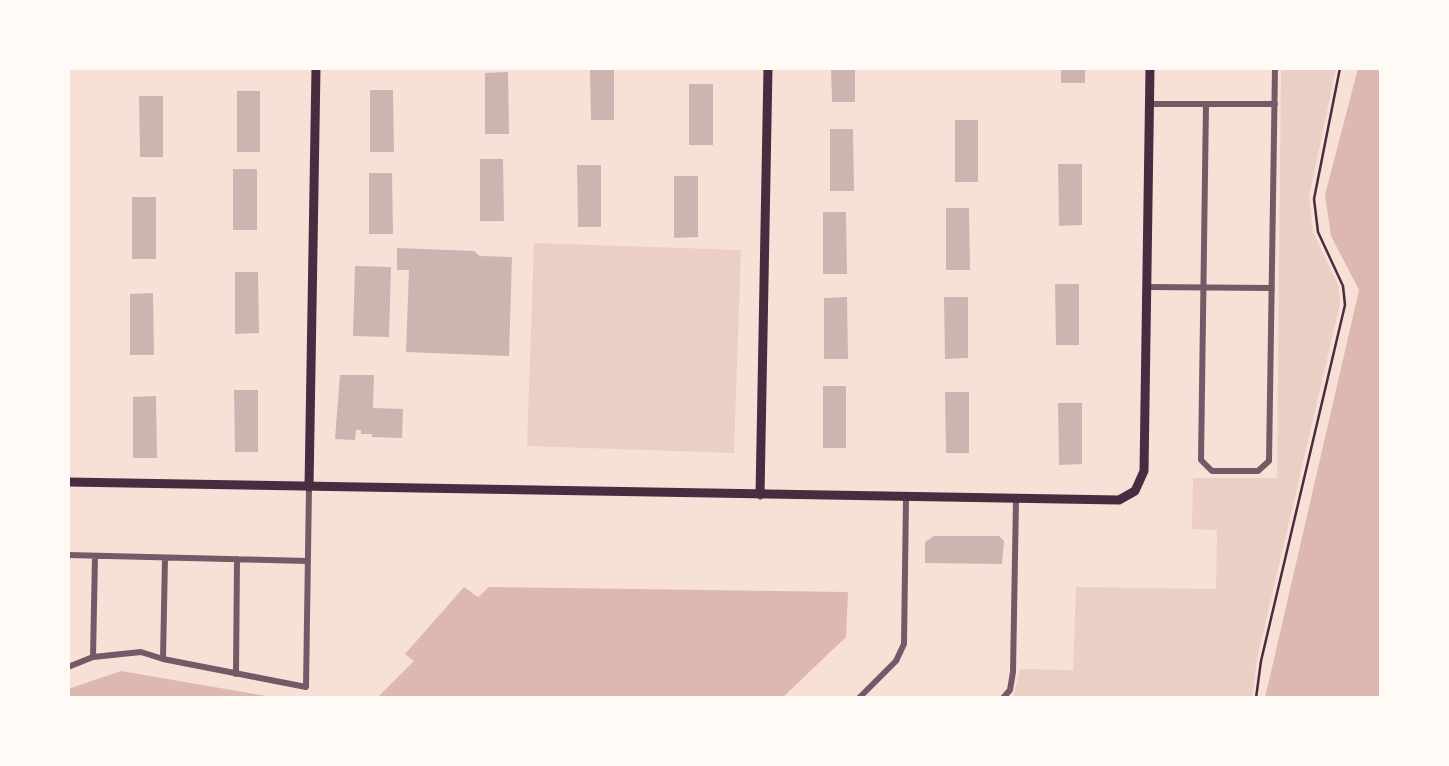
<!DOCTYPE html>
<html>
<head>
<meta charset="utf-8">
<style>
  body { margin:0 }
  #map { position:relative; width:1449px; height:766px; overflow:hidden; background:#f7e1d7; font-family:Ubuntu,sans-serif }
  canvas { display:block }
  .frame { position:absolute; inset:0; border:70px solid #fffaf5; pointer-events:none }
</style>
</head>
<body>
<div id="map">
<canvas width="1449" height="766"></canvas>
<div class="frame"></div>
</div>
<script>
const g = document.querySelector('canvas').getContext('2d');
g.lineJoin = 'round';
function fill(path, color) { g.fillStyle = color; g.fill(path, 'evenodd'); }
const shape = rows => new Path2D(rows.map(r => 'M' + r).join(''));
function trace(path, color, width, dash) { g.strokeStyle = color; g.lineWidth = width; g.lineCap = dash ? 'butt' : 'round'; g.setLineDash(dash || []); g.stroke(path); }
const green = shape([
  [1281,68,1336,68,1309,197,1313,232,1339,287,1340,304,1257,659,1252,698,1013,698,1020,669,1073,670,1076,587,1216,589,1217,530,1192,529,1193,478,1277,478],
  [534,243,741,250,734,453,527,446]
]);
const water = shape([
  [1358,68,1382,68,1381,698,1265,698,1359,290,1331,236,1325,195],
  [464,587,478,597,489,587,848,592,846,637,782,698,377,698,414,661,405,654],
  [121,671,278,698,68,698,68,689]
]);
const building = shape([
  [590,68,614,68,614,120,591,120],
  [831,68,855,68,855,102,832,102],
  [1061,68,1085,68,1085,83,1061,83],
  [508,72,509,134,485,134,485,73],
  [689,84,713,84,713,145,689,145],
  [370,90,393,90,394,152,370,152],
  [237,91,260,91,260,152,237,152],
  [139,96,163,96,163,157,140,157],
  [955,120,978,120,978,182,955,182],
  [830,129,853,129,854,191,830,191],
  [480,159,503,159,504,221,480,221],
  [1058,164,1082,164,1082,225,1059,226],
  [577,165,601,165,601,227,578,227],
  [233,169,257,169,257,230,233,230],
  [369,173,392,173,393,234,369,234],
  [674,176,698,176,698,237,674,238],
  [132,197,156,197,156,259,132,259],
  [946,208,969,208,970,270,946,270],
  [823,212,846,212,847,274,823,274],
  [397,248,474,251,480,256,512,257,509,356,406,352,409,270,397,270],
  [355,266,391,267,389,337,353,336],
  [235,272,258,272,259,333,235,334],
  [1055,284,1079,284,1079,345,1056,345],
  [153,293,154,355,130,355,130,294],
  [847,297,848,359,824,359,824,298],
  [944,297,968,297,968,358,945,359],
  [340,375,374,375,373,408,403,409,402,438,371,437,373,434,361,434,361,430,356,430,355,440,335,439],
  [823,386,846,386,846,448,823,448],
  [234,390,258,390,258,452,235,452],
  [945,392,969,392,969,453,946,453],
  [156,396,157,458,133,458,133,397],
  [1058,403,1082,403,1082,464,1059,465],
  [934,536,999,536,1004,541,1002,564,925,563,925,542]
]);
const path = shape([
  [1256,698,1261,661,1345,305,1343,286,1318,232,1314,199,1340,68]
]);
const minor = shape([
  [1149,104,1275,104],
  [1206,104,1201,460,1212,471,1258,471,1269,461,1275,68],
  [1147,287,1272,288],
  [68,555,308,561],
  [93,657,95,556],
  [163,659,165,558],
  [68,667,93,657,141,652,163,659,306,687,309,487],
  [236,674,237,559],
  [859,698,896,661,904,644,906,498],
  [1003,698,1010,690,1013,672,1016,500]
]);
const secondary = shape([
  [68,482,1119,500,1135,491,1144,471,1150,68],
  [309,487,316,68],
  [760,495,768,68]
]);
fill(green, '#ebcfc5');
fill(water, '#dcb8b0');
fill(building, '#ccb4b1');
trace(path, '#4a2c40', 2.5);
trace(minor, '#755966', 6);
trace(secondary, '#4a2c40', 9);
</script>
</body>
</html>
